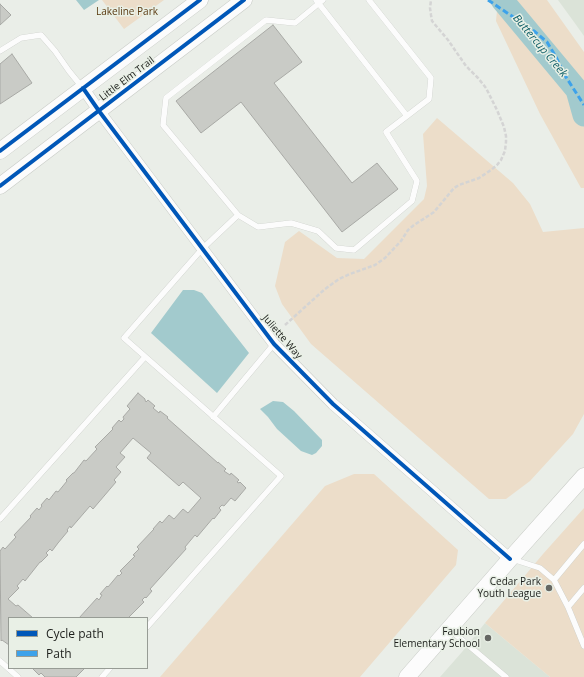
<!DOCTYPE html>
<html>
<head>
<meta charset="utf-8">
<style>
  body { margin:0 }
  #map { position:relative; width:584px; height:677px; overflow:hidden; background:#eaeee8; font-family:"Open Sans",sans-serif }
  canvas { display:block }
  .legend { position:absolute; left:8px; top:617px; width:140px; height:52px; box-sizing:border-box; background:#e9f0e6; border:1px solid #979c95; margin:0; padding:5px 7px; list-style:none; font-size:12px; color:#1d1f1c }
  .legend li { display:flex; align-items:center; gap:8px; height:20px }
  .legend b { width:20px; border:1px solid #979c95 }
</style>
</head>
<body>
<div id="map">
<canvas width="584" height="677"></canvas>
<ul class="legend">
<li><b style="height:5px;background:#0057b8"></b>Cycle path</li>
<li><b style="height:5px;background:#3da2ea"></b>Path</li>
</ul>
</div>
<script>
const g = document.querySelector('canvas').getContext('2d');
g.lineJoin = 'round';
function fill(path, color) { g.fillStyle = color; g.fill(path, 'evenodd'); }
const shape = rows => new Path2D(rows.map(r => 'M' + r).join(''));
function trace(path, color, width, dash) { g.strokeStyle = color; g.lineWidth = width; g.lineCap = dash ? 'butt' : 'round'; g.setLineDash(dash || []); g.stroke(path); }
function label(font, color, halo, rows, align = 'center') {
  g.font = font + ' "Open Sans",sans-serif'; g.lineWidth = 3; g.setLineDash([]); g.textBaseline = 'middle'; g.strokeStyle = halo; g.fillStyle = color; for (const [text, x, y, turn = 0] of rows) {
    g.save(); g.translate(x, y); g.rotate((+turn || 0) * Math.PI / 180); g.textAlign = isNaN(turn) ? turn : align; if (halo) g.strokeText(text, 0, 0); g.fillText(text, 0, 0); g.restore();
  }
}
const built = shape([
  [558,0,584,0,584,36,574,22],
  [485,623,550,677,440,677,462,652]
]);
const green = shape([
  [102,0,164,0,124,29],
  [498,0,547,0,584,52,584,188,581,188,540,114,496,21],
  [437,118,513,183,530,204,543,232,584,228,584,414,573,434,530,481,506,499,489,499,311,344,282,304,275,286,285,242,299,231,337,258,364,259,424,199,427,186,423,134],
  [354,474,374,474,458,550,456,565,360,677,160,677,325,486],
  [584,508,584,677,550,677,485,623,543,554]
]);
const water = shape([
  [76,0,99,0,84,10],
  [183,290,194,290,202,293,249,353,217,393,151,333],
  [273,401,283,402,294,411,322,440,322,446,316,453,312,455,301,451,277,429,268,417,260,409]
]);
const river = shape([
  [502,0,577,90,584,115]
]);
const building = shape([
  [0,4,11,15,0,25,0,4],
  [273,25,302,62,274,83,352,183,377,163,398,189,342,232,241,102,201,133,176,101,273,25],
  [12,54,32,83,0,104,0,64,12,54],
  [138,393,145,399,145,400,146,402,148,400,155,406,153,408,159,413,160,411,168,417,167,418,218,463,218,462,226,469,224,471,230,475,231,473,239,480,237,482,239,483,240,482,246,488,235,501,231,498,224,506,222,505,219,508,221,510,214,519,213,518,197,537,195,535,185,547,186,549,150,589,152,591,146,598,145,597,142,600,144,602,128,618,79,618,97,598,99,600,102,595,100,594,107,586,108,587,118,575,119,576,122,573,120,571,135,556,133,555,139,549,137,547,154,529,153,529,160,521,162,523,169,515,174,519,183,509,188,513,201,498,183,482,179,486,147,458,151,453,133,438,120,453,125,457,116,467,121,472,114,480,116,482,93,509,90,506,71,528,70,526,67,530,68,531,58,543,52,551,50,549,46,553,48,555,41,562,40,562,25,581,23,579,17,586,19,588,8,599,16,606,18,605,33,618,9,618,9,645,2,640,1,641,0,551,3,547,5,549,16,537,14,535,31,517,30,516,37,508,39,510,42,506,41,505,47,498,49,500,56,491,58,492,67,481,66,480,73,473,74,473,84,460,86,461,97,449,95,447,113,429,112,428,119,420,121,422,124,419,123,417,130,409,127,406,138,393],
  [32,668,85,668,76,677,45,677,41,673,39,675,32,668]
]);
const path = shape([
  [285,325,325,289,339,279,350,274,375,265,385,258,401,241,408,230,414,225,425,218,434,212,454,188,459,185,479,178,491,170,497,165,501,160,505,151,506,142,506,136,504,127,497,110,486,88,478,78,466,66,448,40,432,21,431,15,430,8,431,0]
]);
const lane = shape([
  [316,0,407,116],
  [323,0,295,23,266,20,166,98,163,125,238,215,258,227,291,223,318,231,336,248,354,250,412,201,417,181,386,132,429,99,431,78,369,0],
  [0,51,21,38,41,35,55,51,69,71,82,87],
  [213,417,274,344],
  [0,519,145,357],
  [512,559,540,568,554,580,568,607,584,646],
  [554,580,584,544],
  [568,607,584,588],
  [147,627,281,476,124,338,202,249,238,215],
  [449,629,506,677],
  [0,661,18,677],
  [102,677,110,668]
]);
const street = shape([
  [83,88,99,111,274,344,333,404,510,559]
]);
const secondary = shape([
  [0,151,200,0],
  [0,186,244,0],
  [407,677,510,559,584,476]
]);
const quiet = shape([
  [488,0,534,31,547,42,556,57,564,74,584,105]
]);
const cycleway = shape([
  [83,88,99,111,274,344,333,404,510,559],
  [0,151,200,0],
  [0,186,244,0]
]);
const markers = [
  [549,588,4,"#656763"],
  [488,638,4,"#656763"]
];
const parkNames = [
  ["Lakeline Park",127,12]
];
const streetNames = [
  ["Little Elm Trail",127,79,-37],
  ["Juliette Way",282,337,49]
];
const poiNames = [
  ["Cedar Park",541,582],
  ["Youth League",541,594],
  ["Faubion",480,632],
  ["Elementary School",480,644]
];
const waterNames = [
  ["Buttercup Creek",540,46,50]
];
fill(built, '#dbe3d8');
fill(green, '#ecddc9');
fill(water, '#a2cacd');
trace(river, '#a2cacd', 23);
fill(building, '#c9cbc6');
trace(building, '#a8a9a5', 1);
trace(lane, '#c8cbc6', 6);
trace(street, '#c8cbc6', 12);
trace(secondary, '#c8cbc6', 17);
trace(path, '#d4d4d4', 2.5, [4, 2]);
trace(lane, '#fcfcfc', 5.5);
trace(street, '#fcfcfc', 11);
trace(secondary, '#fcfcfc', 16);
trace(quiet, '#3da2ea', 3, [6, 3]);
trace(cycleway, '#0057b8', 4);
for (const [x, y, r, color] of markers) { const dot = new Path2D(); dot.arc(x, y, r, 0, 2 * Math.PI); g.fillStyle = color; g.fill(dot); trace(dot, '#e9f0e6', 1.5); }
label('10px', '#5a3911', '#e9f0e6', parkNames);
label('10px', '#1d1f1c', '#e9f0e6', streetNames);
label('10px', '#1d1f1c', '#e9f0e6', poiNames, 'right');
label('italic 11px', '#136169', '#e9f0e6', waterNames);
</script>
</body>
</html>
